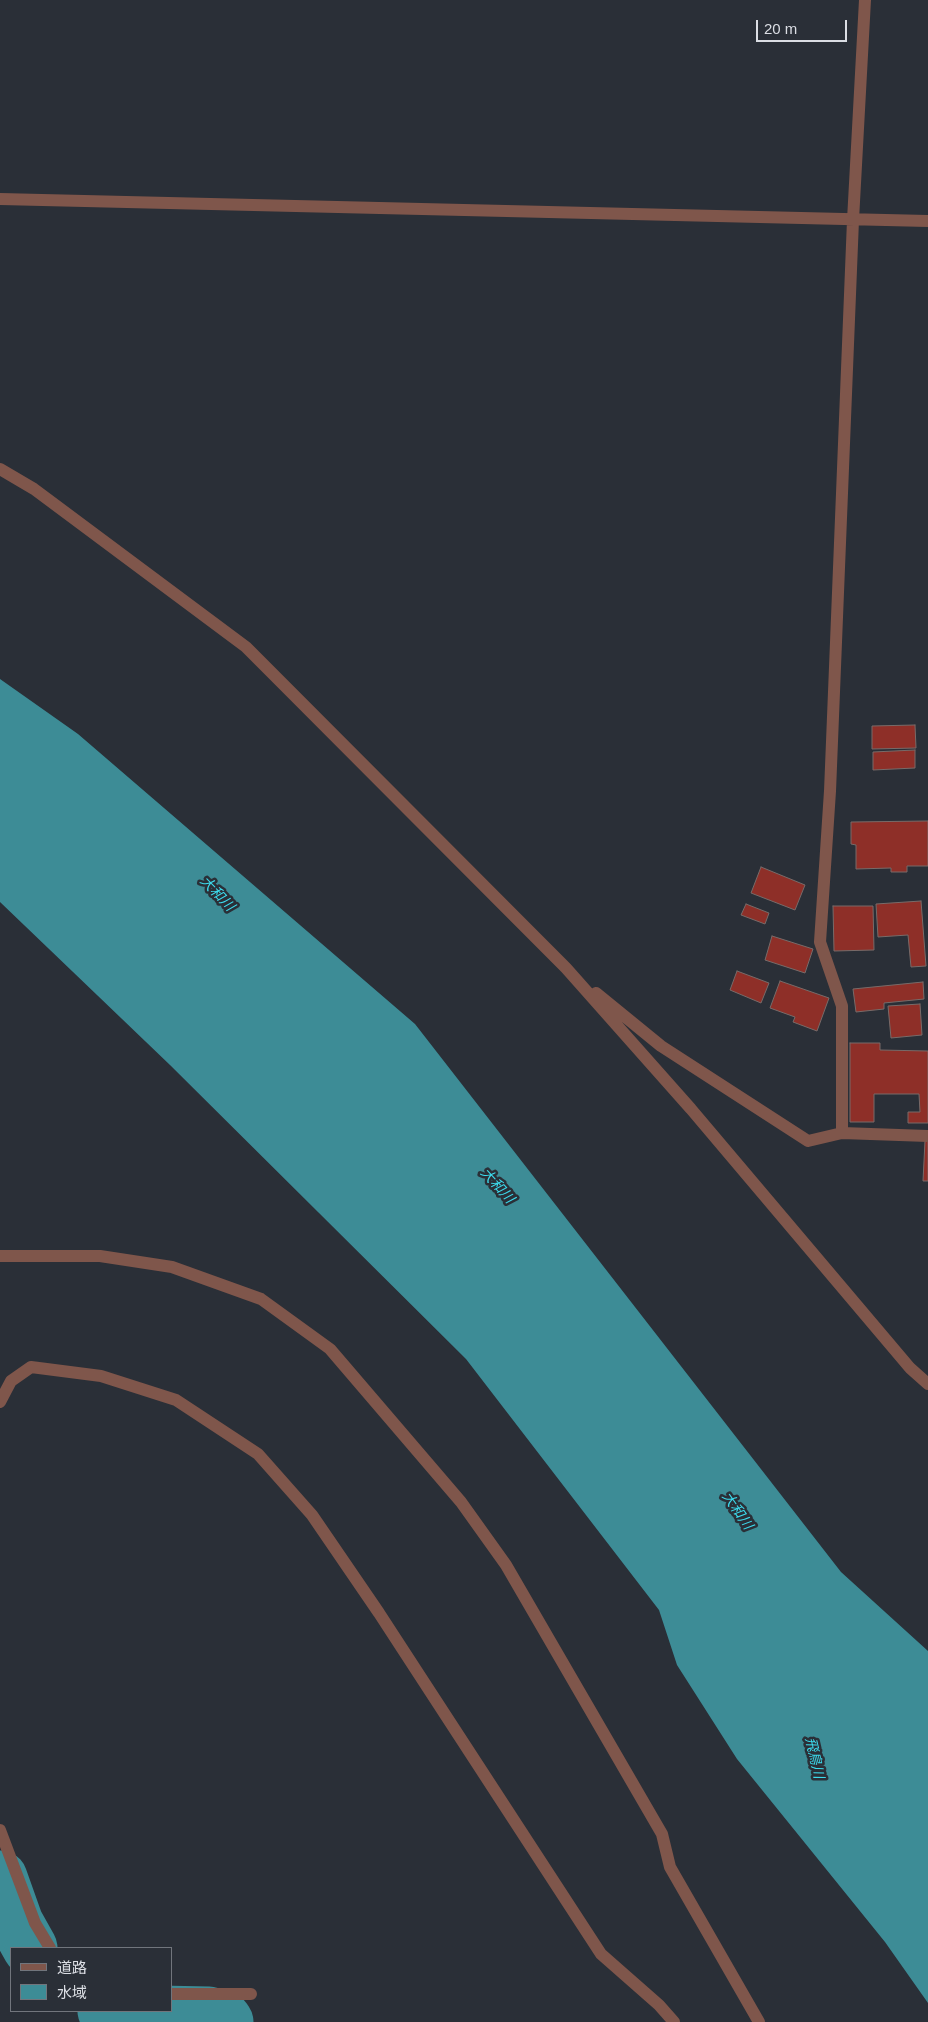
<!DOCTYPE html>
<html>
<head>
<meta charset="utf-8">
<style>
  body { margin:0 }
  #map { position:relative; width:928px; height:2022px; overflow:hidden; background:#2a2f37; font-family:Helvetica,"Noto Sans JP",sans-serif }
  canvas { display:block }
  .legend { position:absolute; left:10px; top:1947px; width:162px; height:65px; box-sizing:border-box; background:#2a2f37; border:1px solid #71757c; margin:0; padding:6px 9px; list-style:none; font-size:15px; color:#dbdee4 }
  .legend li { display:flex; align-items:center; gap:10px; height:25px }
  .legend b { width:25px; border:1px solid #71757c }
  .scale { position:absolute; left:756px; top:20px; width:91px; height:22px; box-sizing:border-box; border:2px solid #dbdee4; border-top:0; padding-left:6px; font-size:15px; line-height:18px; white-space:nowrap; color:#dbdee4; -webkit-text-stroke:4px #2a2f37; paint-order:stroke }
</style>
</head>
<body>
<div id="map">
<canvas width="928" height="2022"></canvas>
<ul class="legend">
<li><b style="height:6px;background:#7f564b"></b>道路</li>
<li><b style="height:14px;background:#3d8c96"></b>水域</li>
</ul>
<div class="scale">20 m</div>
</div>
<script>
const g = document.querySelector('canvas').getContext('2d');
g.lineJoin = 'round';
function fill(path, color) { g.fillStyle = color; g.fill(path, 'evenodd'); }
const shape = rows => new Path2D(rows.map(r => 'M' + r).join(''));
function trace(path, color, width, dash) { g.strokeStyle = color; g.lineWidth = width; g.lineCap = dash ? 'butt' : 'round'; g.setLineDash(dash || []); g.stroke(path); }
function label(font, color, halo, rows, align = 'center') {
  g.font = font + ' Helvetica,"Noto Sans JP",sans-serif'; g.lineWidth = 5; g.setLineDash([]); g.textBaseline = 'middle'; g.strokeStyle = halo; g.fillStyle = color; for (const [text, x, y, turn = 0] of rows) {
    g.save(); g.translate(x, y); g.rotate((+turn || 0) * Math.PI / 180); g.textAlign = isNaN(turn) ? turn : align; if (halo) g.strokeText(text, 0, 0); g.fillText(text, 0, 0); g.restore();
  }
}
const water = shape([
  [0,679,78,734,415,1024,841,1572,928,1651,928,2003,885,1942,737,1759,677,1665,659,1610,466,1359,170,1065,0,902]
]);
const river = shape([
  [0,1878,16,1923,30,1948],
  [105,2011,109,2012,209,2014,224,2019,226,2022]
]);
const building = shape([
  [915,725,916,748,872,749,872,726,915,725],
  [915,750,915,768,873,770,873,752,915,750],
  [928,821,928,866,907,866,907,872,891,872,891,868,856,869,856,845,851,844,851,822,928,821],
  [761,867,805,885,795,910,751,893,761,867],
  [921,901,926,966,911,967,908,935,878,937,876,904,921,901],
  [746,904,769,913,765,924,741,915,746,904],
  [833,906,873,906,874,950,834,951,833,906],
  [772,936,813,949,805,973,765,960,772,936],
  [737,971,769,983,761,1003,730,990,737,971],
  [780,981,829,998,817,1031,793,1022,795,1017,770,1008,780,981],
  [923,982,924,999,884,1003,884,1009,856,1012,853,989,923,982],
  [920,1004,922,1035,891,1038,888,1006,920,1004],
  [850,1043,880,1043,880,1050,928,1051,928,1123,908,1123,908,1112,920,1112,919,1094,874,1094,874,1122,850,1122,850,1043],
  [925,1141,928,1141,928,1181,923,1181,925,1141]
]);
const lane = shape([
  [0,1402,11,1381,31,1367,101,1376,176,1400,258,1454,312,1515,379,1613,601,1954,659,2005,674,2022],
  [0,1830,35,1923,50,1948],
  [171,1994,251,1994]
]);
const street = shape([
  [0,199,928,221],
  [0,469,34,489,246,647,566,968,691,1109,910,1368,928,1384],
  [596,993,661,1046,808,1141,842,1133,928,1136],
  [842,1133,842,1006,820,942,830,791,853,220,865,0],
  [0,1256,100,1256,172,1267,261,1299,330,1349,461,1502,506,1565,662,1834,670,1867,759,2022]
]);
const waterNames = [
  ["大和川",217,894,46],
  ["大和川",497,1186,48],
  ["大和川",737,1511,55],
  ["飛鳥川",814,1758,77]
];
fill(water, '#3d8c96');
trace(river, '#3d8c96', 55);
fill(building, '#8e2f28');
trace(building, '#786b69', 1);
trace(lane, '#7f564b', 12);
trace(street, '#7f564b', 12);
label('italic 14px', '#3cdbed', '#2a2f37', waterNames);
</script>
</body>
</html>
